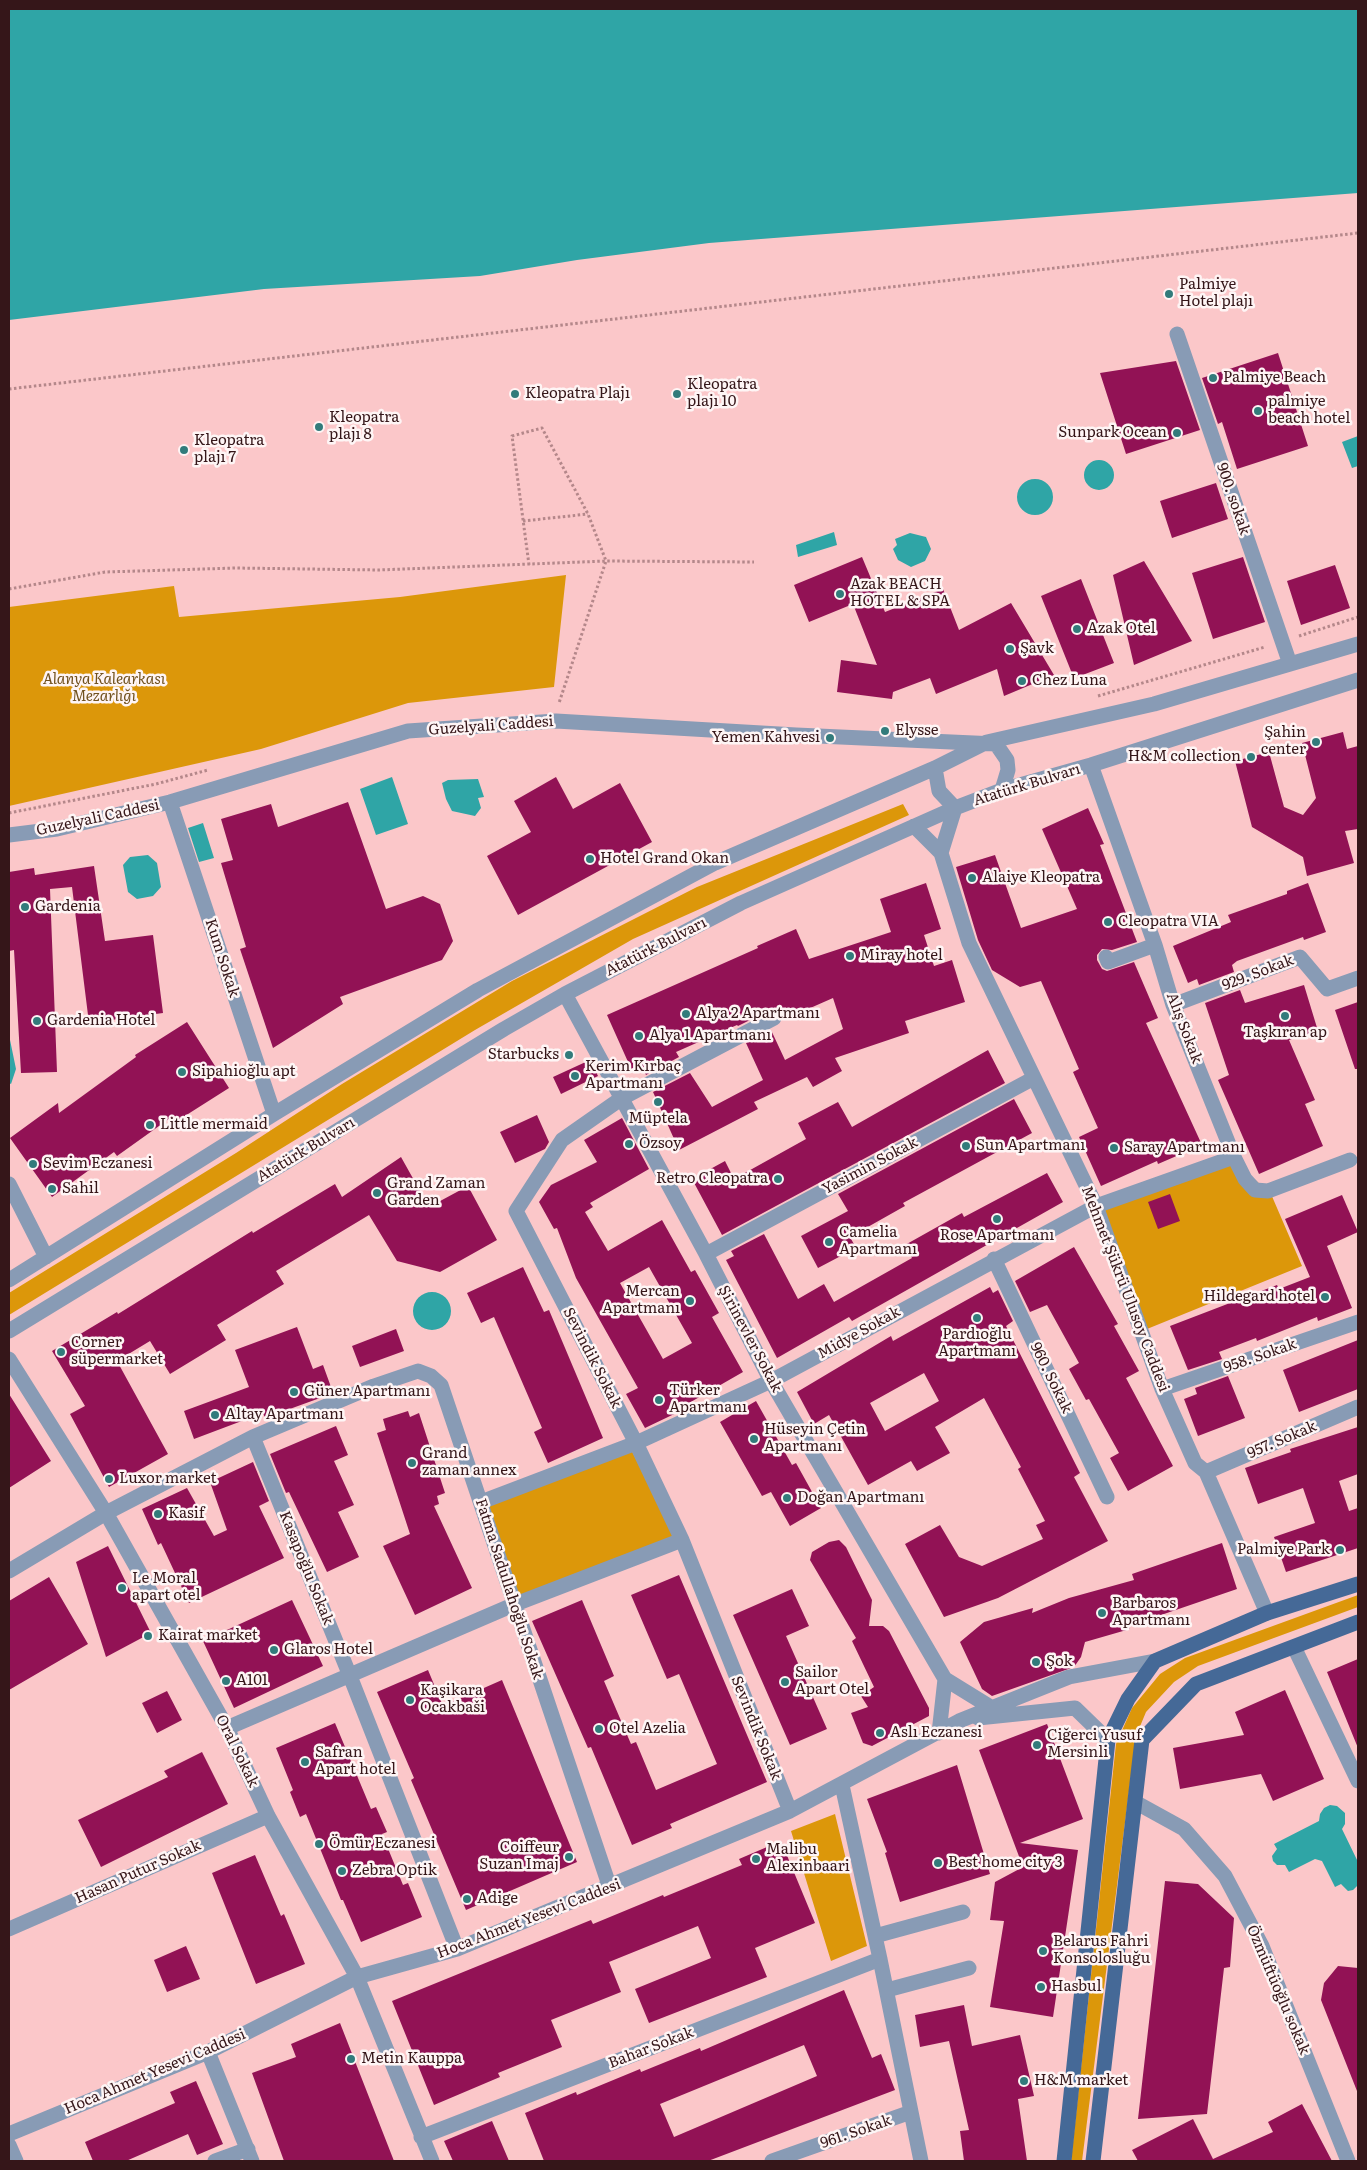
<!DOCTYPE html>
<html>
<head>
<meta charset="utf-8">
<style>
  body { margin:0 }
  #map { position:relative; width:1367px; height:2170px; overflow:hidden; background:#fbc7c9; font-family:Literata,serif }
  canvas { display:block }
  .frame { position:absolute; inset:0; border:10px solid #351619; pointer-events:none }
</style>
</head>
<body>
<div id="map">
<canvas width="1367" height="2170"></canvas>
<div class="frame"></div>
</div>
<script>
const g = document.querySelector('canvas').getContext('2d');
g.lineJoin = 'round';
function fill(path, color) { g.fillStyle = color; g.fill(path, 'evenodd'); }
const shape = rows => new Path2D(rows.map(r => 'M' + r).join(''));
function trace(path, color, width, dash) { g.strokeStyle = color; g.lineWidth = width; g.lineCap = dash ? 'butt' : 'round'; g.setLineDash(dash || []); g.stroke(path); }
function label(font, color, halo, rows, align = 'center') {
  g.font = font + ' Literata,serif'; g.lineWidth = 5; g.setLineDash([]); g.textBaseline = 'middle'; g.strokeStyle = halo; g.fillStyle = color; for (const [text, x, y, turn = 0] of rows) {
    g.save(); g.translate(x, y); g.rotate((+turn || 0) * Math.PI / 180); g.textAlign = isNaN(turn) ? turn : align; if (halo) g.strokeText(text, 0, 0); g.fillText(text, 0, 0); g.restore();
  }
}
const green = shape([
  [566,575,554,687,408,703,261,749,9,806,9,607,174,586,179,617,400,597],
  [903,804,909,815,633,939,475,1030,9,1315,9,1293,236,1153,342,1084,512,981,697,887],
  [1233,1160,1271,1194,1302,1266,1147,1329,1104,1210],
  [632,1451,674,1537,516,1598,486,1506],
  [1358,1595,1358,1607,1198,1666,1174,1682,1146,1712,1136,1736,1082,2161,1071,2161,1116,1744,1132,1708,1160,1674,1185,1658],
  [835,1814,867,1946,831,1961,791,1831]
]);
const water = shape([
  [9,9,1358,9,1358,193,709,243,577,260,480,276,264,289,9,320],
  [1358,436,1358,466,1352,468,1342,442],
  '1084 475a15 15 0 1 1 30 0a15 15 0 1 1-30 0Z',
  '1017 497a18 18 0 1 1 36 0a18 18 0 1 1-36 0Z',
  [834,532,837,545,798,557,796,545],
  [910,533,926,537,931,549,925,561,911,567,898,560,893,549,897,545,895,539],
  [392,777,408,824,376,835,360,789],
  [478,779,484,797,478,798,481,808,475,816,452,811,446,799,442,783,448,780],
  [203,823,214,858,199,862,188,828],
  [148,855,157,863,161,887,153,896,137,899,128,892,123,865,130,857],
  [9,1035,16,1069,11,1084,9,1083],
  '413 1311a19 19 0 1 1 38 0a19 19 0 1 1-38 0Z',
  [1330,1805,1337,1806,1345,1813,1345,1824,1342,1829,1358,1862,1358,1885,1353,1890,1348,1891,1341,1884,1335,1887,1322,1861,1315,1859,1289,1872,1285,1865,1277,1865,1273,1861,1272,1856,1277,1849,1274,1844,1319,1821,1320,1814,1324,1808]
]);
const building = shape([
  [1278,353,1308,446,1237,469,1222,422,1218,424,1202,378],
  [1176,361,1200,430,1126,454,1100,373],
  [1216,483,1228,519,1172,538,1160,501],
  [862,557,885,612,943,589,959,630,1011,603,1054,675,1004,696,997,669,936,694,930,678,893,692,892,699,837,692,841,660,877,665,853,604,809,622,794,585],
  [1243,557,1265,622,1213,639,1192,573],
  [1144,561,1192,641,1134,665,1113,575],
  [1335,565,1350,608,1301,625,1287,581],
  [1081,579,1114,663,1080,676,1073,676,1041,596],
  [1343,732,1347,749,1358,746,1358,829,1345,831,1354,863,1307,876,1303,857,1252,827,1235,761,1269,752,1284,807,1303,815,1316,798,1302,743],
  [556,777,573,809,620,783,652,842,518,915,487,856,531,832,514,801],
  [348,802,386,909,423,896,440,904,453,941,442,960,340,997,343,1004,273,1048,240,949,246,947,221,863,233,860,221,819,271,804,278,827],
  [1088,808,1104,844,1100,845,1137,942,1112,950,1102,949,1097,955,1097,960,1102,969,1107,971,1134,962,1158,1018,1146,1023,1202,1145,1158,1164,1157,1161,1101,1186,1079,1137,1098,1128,1073,1072,1079,1069,1041,981,1020,987,992,970,978,940,956,867,995,855,1021,928,1077,909,1042,829],
  [94,866,105,941,153,935,163,1013,89,1023,72,887,50,889,57,1072,21,1073,14,950,9,951,9,872,34,868,35,875],
  [926,883,941,929,924,935,934,966,952,960,965,1002,905,1021,909,1033,835,1058,842,1071,813,1087,807,1077,754,1102,758,1109,679,1150,653,1092,690,1073,712,1107,763,1080,746,1043,771,1030,785,1060,843,1029,833,998,783,1020,779,1010,770,1010,738,1026,737,1025,676,1052,679,1057,646,1075,643,1069,633,1073,607,1015,758,948,757,946,796,929,809,959,891,932,880,899],
  [1308,883,1326,932,1304,940,1303,937,1237,961,1232,965,1234,972,1199,985,1197,979,1188,983,1173,946,1231,922,1228,915,1287,894,1287,891],
  [1304,985,1318,1031,1289,1040,1315,1100,1305,1104,1323,1146,1259,1174,1218,1080,1229,1075,1205,1003,1240,990,1245,1003],
  [1358,1002,1358,1069,1355,1069,1335,1010],
  [187,1022,229,1088,177,1121,173,1116,117,1156,114,1152,52,1197,10,1138,58,1103,59,1113,136,1057,135,1055],
  [988,1050,1005,1083,722,1235,692,1179,725,1161,734,1179,806,1139,798,1123,838,1102,852,1127],
  [590,1060,598,1076,561,1094,553,1077],
  [1014,1099,1032,1133,903,1203,905,1206,850,1237,856,1248,818,1268,801,1236,848,1211,838,1194],
  [537,1115,549,1142,545,1149,515,1163,500,1132],
  [622,1118,649,1169,590,1203,593,1207,585,1212,608,1251,662,1220,691,1272,695,1270,719,1313,712,1317,743,1372,689,1403,691,1406,645,1428,626,1394,638,1388,576,1278,557,1228,554,1229,539,1202,551,1185,597,1162,584,1140],
  [649,1267,692,1343,663,1359,620,1283],
  [401,1157,429,1207,468,1186,497,1240,440,1272,397,1261,369,1215,276,1271,284,1284,217,1325,226,1340,170,1374,150,1341,117,1361,168,1454,109,1487,70,1414,85,1406,52,1351,117,1312,118,1314,252,1231,253,1233,335,1184,342,1197],
  [1047,1173,1063,1202,852,1321,849,1317,777,1358,726,1260,734,1256,731,1251,764,1234,798,1299,824,1284,834,1302,912,1258,905,1245,962,1213,964,1217],
  [1170,1194,1180,1221,1158,1229,1148,1202],
  [1342,1195,1358,1232,1327,1246,1352,1308,1318,1321,1317,1317,1257,1341,1256,1338,1219,1352,1222,1359,1188,1370,1170,1326,1277,1285,1279,1289,1310,1277,1285,1219],
  [1074,1247,1118,1324,1114,1326,1139,1371,1126,1378,1173,1466,1128,1491,1110,1458,1119,1453,1089,1399,1086,1400,1069,1369,1079,1363,1047,1305,1030,1312,1015,1281],
  [523,1267,544,1312,549,1310,603,1438,548,1463,534,1432,542,1428,494,1317,481,1323,467,1293],
  [990,1287,993,1293,998,1290,1013,1321,1006,1326,1080,1473,1074,1477,1108,1541,998,1598,944,1617,905,1544,940,1525,959,1557,982,1566,1043,1539,1036,1525,1045,1521,1018,1469,1021,1467,984,1398,935,1427,950,1453,917,1471,911,1461,868,1485,829,1415,814,1424,797,1392,891,1336,893,1341],
  [924,1373,939,1401,885,1431,870,1403],
  [297,1327,313,1369,323,1365,331,1387,331,1394,265,1418,263,1413,194,1439,184,1411,249,1387,235,1350],
  [396,1329,404,1351,360,1367,352,1346],
  [1358,1340,1358,1389,1299,1412,1283,1370],
  [1228,1376,1245,1418,1198,1436,1184,1399,1197,1394,1195,1388],
  [9,1394,51,1461,9,1488],
  [756,1401,792,1465,796,1463,821,1508,790,1526,771,1492,762,1496,720,1422],
  [408,1411,410,1417,419,1413,445,1493,437,1496,439,1504,434,1506,472,1588,415,1615,383,1546,410,1534,377,1433,386,1430,383,1419],
  [336,1426,348,1455,334,1461,354,1505,338,1512,359,1557,327,1572,289,1492,286,1493,270,1454],
  [1358,1427,1358,1474,1339,1481,1349,1511,1358,1508,1358,1548,1286,1572,1274,1537,1315,1523,1303,1488,1258,1504,1245,1468,1291,1452,1290,1449],
  [253,1462,269,1501,259,1506,284,1558,189,1603,161,1543,158,1545,142,1509,187,1488,214,1536,227,1530,210,1482],
  [839,1540,846,1547,872,1600,869,1626,883,1626,889,1631,929,1708,929,1716,872,1746,863,1743,851,1713,868,1707,861,1696,874,1687,852,1641,856,1638,810,1560,812,1552,829,1542],
  [1222,1543,1237,1589,1129,1626,1130,1629,1085,1642,1081,1657,1074,1667,992,1696,982,1689,960,1642,984,1622,1033,1608,1032,1613,1069,1598,1134,1580,1132,1574],
  [108,1546,151,1633,106,1657,76,1562],
  [679,1575,767,1782,670,1824,672,1828,632,1845,591,1747,588,1748,532,1621,582,1600,614,1676,604,1681,631,1744,636,1742,656,1790,717,1764,679,1674,667,1679,631,1595],
  [49,1577,88,1644,9,1690,9,1601],
  [792,1589,809,1626,786,1636,827,1729,790,1745,733,1615],
  [292,1600,323,1666,234,1708,203,1641],
  [1358,1659,1358,1748,1327,1672],
  [428,1670,443,1706,502,1680,577,1862,466,1910,411,1780,414,1778,377,1692],
  [1285,1690,1324,1779,1273,1801,1261,1774,1180,1789,1173,1748,1244,1735,1235,1712],
  [167,1691,182,1720,157,1733,142,1703],
  [335,1723,371,1809,376,1807,387,1832,382,1834,403,1885,408,1883,422,1917,361,1942,343,1900,341,1900,306,1814,300,1817,290,1792,293,1790,276,1748],
  [1047,1724,1083,1819,1020,1843,1078,1850,1053,2017,990,2007,1004,1921,990,1920,995,1882,1023,1867,979,1750],
  [202,1752,228,1804,101,1867,78,1820,168,1777,164,1771],
  [957,1765,990,1874,900,1902,885,1853,887,1852,867,1799],
  [781,1841,815,1923,755,1948,767,1977,649,2023,635,1989,711,1958,698,1926,609,1962,621,1992,551,2020,562,2047,498,2073,500,2077,434,2105,392,2001,591,1920,593,1924,663,1895,664,1897,742,1865,739,1859],
  [255,1855,281,1916,284,1914,305,1964,256,1984,212,1873],
  [1165,1881,1198,1884,1234,1918,1230,1967,1224,1968,1207,2114,1138,2119],
  [186,1946,200,1979,167,1992,154,1960],
  [1338,1966,1358,1968,1357,2091,1321,2000,1324,1983],
  [844,1990,872,2058,881,2054,895,2090,708,2161,544,2161,525,2113,576,2092,577,2095,640,2069,641,2072,700,2048,701,2051],
  [804,2045,817,2076,674,2137,660,2104],
  [964,2005,972,2046,1020,2035,1034,2096,1018,2099,1027,2161,964,2161,960,2131,969,2130,949,2041,920,2047,915,2015],
  [340,2023,394,2161,284,2161,252,2073,296,2057,291,2044],
  [196,2081,223,2144,197,2155,188,2134,126,2161,93,2161,85,2142,175,2103,170,2092],
  [1302,2104,1332,2161,1138,2161,1132,2150,1193,2119,1213,2159,1273,2132,1268,2122],
  [492,2121,509,2161,453,2161,444,2141]
]);
const path = shape([
  [9,389,1358,233],
  [523,521,588,514],
  [529,565,512,436,542,428,588,514,606,561,559,703],
  [9,589,105,572,236,568,379,570,606,561,754,562],
  [1299,636,1358,617],
  [1098,696,1265,647],
  [9,813,156,784,208,770]
]);
const minor = shape([
  [1177,334,1290,664],
  [1091,765,1155,945,1173,1005,1234,1157,1245,1179,1255,1190,1268,1191,1350,1160],
  [935,768,939,791,955,808,941,853],
  [170,802,274,1114],
  [914,826,941,853,969,943,1096,1206,1162,1389,1195,1463,1206,1472,1267,1613],
  [9,835,57,829,170,802,408,731,556,721,796,735,996,744,1007,760,1008,770,1002,790],
  [1106,957,1108,962,1155,945],
  [565,994,706,1254,771,1381,945,1679,939,1733],
  [1173,1005,1300,957,1327,989,1358,978],
  [774,1018,622,1098,562,1140,516,1211,636,1443,682,1540,790,1811],
  [9,1184,46,1257],
  [706,1254,1034,1078],
  [994,1259,1107,1497],
  [9,1280,274,1114,478,990,715,863,935,768,987,742,1154,704,1358,644],
  [9,1331,504,1029,565,994,741,903,955,808,1002,790,1091,765,1358,680],
  [9,1359,106,1513,227,1728,268,1816,357,1977,432,2161],
  [1162,1389,1358,1322],
  [253,1437,350,1676,457,1949],
  [1206,1472,1358,1407],
  [481,1502,636,1443,771,1381,1096,1206,1234,1157],
  [9,1571,106,1513,253,1437,374,1386,418,1371,431,1376,441,1385,610,1888],
  [1294,1647,1358,1781],
  [945,1679,992,1708],
  [978,1718,1075,1708,1108,1740],
  [227,1728,513,1605,682,1540],
  [842,1785,880,1959,921,2161],
  [1135,1802,1184,1829,1225,1876,1262,1946,1348,2161],
  [9,1929,268,1816],
  [875,1936,963,1912],
  [887,1990,969,1968],
  [208,2052,252,2161],
  [9,2134,208,2052,357,1977,457,1949,790,1811,959,1721,1069,1677,1155,1661],
  [421,2137,880,1959],
  [9,2145,16,2161],
  [215,2161,248,2149],
  [772,2161,911,2112]
]);
const major = shape([
  [1064,2161,1108,1740,1128,1699,1155,1661,1267,1613,1358,1584],
  [1093,2161,1142,1740,1196,1684,1358,1622]
]);
const markers = [
  [1169,294,5,"#327b7b"],
  [1213,378,5,"#327b7b"],
  [515,394,5,"#327b7b"],
  [677,394,5,"#327b7b"],
  [1258,411,5,"#327b7b"],
  [319,427,5,"#327b7b"],
  [1177,433,5,"#327b7b"],
  [184,450,5,"#327b7b"],
  [840,594,5,"#327b7b"],
  [1077,629,5,"#327b7b"],
  [1010,649,5,"#327b7b"],
  [1022,681,5,"#327b7b"],
  [885,731,5,"#327b7b"],
  [830,738,5,"#327b7b"],
  [1316,742,5,"#327b7b"],
  [1251,757,5,"#327b7b"],
  [590,859,5,"#327b7b"],
  [972,878,5,"#327b7b"],
  [25,907,5,"#327b7b"],
  [1108,922,5,"#327b7b"],
  [850,956,5,"#327b7b"],
  [686,1014,5,"#327b7b"],
  [1285,1016,5,"#327b7b"],
  [37,1021,5,"#327b7b"],
  [639,1036,5,"#327b7b"],
  [569,1055,5,"#327b7b"],
  [182,1072,5,"#327b7b"],
  [575,1076,5,"#327b7b"],
  [658,1102,5,"#327b7b"],
  [150,1125,5,"#327b7b"],
  [629,1144,5,"#327b7b"],
  [966,1146,5,"#327b7b"],
  [1114,1148,5,"#327b7b"],
  [33,1164,5,"#327b7b"],
  [778,1179,5,"#327b7b"],
  [52,1189,5,"#327b7b"],
  [377,1193,5,"#327b7b"],
  [997,1219,5,"#327b7b"],
  [829,1242,5,"#327b7b"],
  [1325,1297,5,"#327b7b"],
  [690,1301,5,"#327b7b"],
  [977,1318,5,"#327b7b"],
  [61,1352,5,"#327b7b"],
  [294,1392,5,"#327b7b"],
  [659,1400,5,"#327b7b"],
  [215,1415,5,"#327b7b"],
  [754,1439,5,"#327b7b"],
  [412,1463,5,"#327b7b"],
  [109,1479,5,"#327b7b"],
  [787,1498,5,"#327b7b"],
  [158,1514,5,"#327b7b"],
  [1340,1550,5,"#327b7b"],
  [122,1588,5,"#327b7b"],
  [1102,1613,5,"#327b7b"],
  [148,1636,5,"#327b7b"],
  [274,1650,5,"#327b7b"],
  [1036,1662,5,"#327b7b"],
  [226,1681,5,"#327b7b"],
  [785,1682,5,"#327b7b"],
  [410,1700,5,"#327b7b"],
  [599,1729,5,"#327b7b"],
  [880,1733,5,"#327b7b"],
  [1037,1745,5,"#327b7b"],
  [305,1762,5,"#327b7b"],
  [319,1844,5,"#327b7b"],
  [569,1857,5,"#327b7b"],
  [756,1859,5,"#327b7b"],
  [938,1863,5,"#327b7b"],
  [342,1871,5,"#327b7b"],
  [467,1899,5,"#327b7b"],
  [1043,1951,5,"#327b7b"],
  [1041,1987,5,"#327b7b"],
  [351,2059,5,"#327b7b"],
  [1024,2081,5,"#327b7b"]
];
const poiNames = [
  ["Palmiye",1179,285],
  ["Hotel plajı",1179,302],
  ["Palmiye Beach",1223,378],
  ["Kleopatra",687,385],
  ["plajı 10",687,402],
  ["Kleopatra Plajı",525,394],
  ["palmiye",1268,402],
  ["beach hotel",1268,419],
  ["Kleopatra",329,418],
  ["plajı 8",329,435],
  ["Sunpark Ocean",1167,433,"right"],
  ["Kleopatra",194,441],
  ["plajı 7",194,458],
  ["Azak BEACH",850,585],
  ["HOTEL & SPA",850,602],
  ["Azak Otel",1087,629],
  ["Şavk",1020,649],
  ["Chez Luna",1032,681],
  ["Elysse",895,731],
  ["Şahin",1306,733,"right"],
  ["center",1306,750,"right"],
  ["Yemen Kahvesi",820,738,"right"],
  ["H&M collection",1241,757,"right"],
  ["Hotel Grand Okan",600,859],
  ["Alaiye Kleopatra",982,878],
  ["Gardenia",35,907],
  ["Cleopatra VIA",1118,922],
  ["Miray hotel",860,956],
  ["Alya 2 Apartmanı",696,1014],
  ["Gardenia Hotel",47,1021],
  ["Taşkıran ap",1285,1033,"center"],
  ["Alya 1 Apartmanı",649,1036],
  ["Starbucks",559,1055,"right"],
  ["Kerim Kırbaç",585,1067],
  ["Apartmanı",585,1084],
  ["Sipahioğlu apt",192,1072],
  ["Müptela",658,1119,"center"],
  ["Little mermaid",160,1125],
  ["Özsoy",639,1144],
  ["Sun Apartmanı",976,1146],
  ["Saray Apartmanı",1124,1148],
  ["Sevim Eczanesi",43,1164],
  ["Retro Cleopatra",768,1179,"right"],
  ["Grand Zaman",387,1184],
  ["Garden",387,1201],
  ["Sahil",62,1189],
  ["Camelia",839,1233],
  ["Apartmanı",839,1250],
  ["Rose Apartmanı",997,1236,"center"],
  ["Mercan",680,1292,"right"],
  ["Apartmanı",680,1309,"right"],
  ["Hildegard hotel",1315,1297,"right"],
  ["Pardıoğlu",977,1335,"center"],
  ["Apartmanı",977,1352,"center"],
  ["Corner",71,1343],
  ["süpermarket",71,1360],
  ["Türker",669,1391],
  ["Apartmanı",669,1408],
  ["Güner Apartmanı",304,1392],
  ["Altay Apartmanı",225,1415],
  ["Hüseyin Çetin",764,1430],
  ["Apartmanı",764,1447],
  ["Grand",422,1454],
  ["zaman annex",422,1471],
  ["Luxor market",119,1479],
  ["Doğan Apartmanı",797,1498],
  ["Kasif",168,1514],
  ["Palmiye Park",1330,1550,"right"],
  ["Le Moral",132,1579],
  ["apart otel",132,1596],
  ["Barbaros",1112,1604],
  ["Apartmanı",1112,1621],
  ["Kairat market",158,1636],
  ["Glaros Hotel",284,1650],
  ["Şok",1046,1662],
  ["Sailor",795,1673],
  ["Apart Otel",795,1690],
  ["A101",236,1681],
  ["Kaşikara",420,1691],
  ["Ocakbaši",420,1708],
  ["Otel Azelia",609,1729],
  ["Aslı Eczanesi",890,1733],
  ["Ciğerci Yusuf",1047,1736],
  ["Mersinli",1047,1753],
  ["Safran",315,1753],
  ["Apart hotel",315,1770],
  ["Ömür Eczanesi",329,1844],
  ["Coiffeur",559,1848,"right"],
  ["Suzan Imaj",559,1865,"right"],
  ["Malibu",766,1850],
  ["Alexinbaari",766,1867],
  ["Best home city 3",948,1863],
  ["Zebra Optik",352,1871],
  ["Adige",477,1899],
  ["Belarus Fahri",1053,1942],
  ["Konsolosluğu",1053,1959],
  ["Hasbul",1051,1987],
  ["Metin Kauppa",361,2059],
  ["H&M market",1034,2081]
];
const streetNames = [
  ["900. sokak",1233,499,71],
  ["Guzelyali Caddesi",491,726,-4],
  ["Atatürk Bulvarı",1027,785,-17],
  ["Guzelyali Caddesi",98,818,-12],
  ["Atatürk Bulvarı",656,947,-27],
  ["Kum Sokak",222,958,72],
  ["929. Sokak",1258,973,-21],
  ["Alış Sokak",1184,1028,69],
  ["Atatürk Bulvarı",306,1150,-31],
  ["Yasimin Sokak",870,1166,-28],
  ["Mehmet Şükrü Ulusoy Caddesi",1125,1289,69],
  ["Midye Sokak",859,1333,-29],
  ["Şirinevler Sokak",750,1339,62],
  ["958. Sokak",1260,1356,-19],
  ["Sevindik Sokak",592,1358,63],
  ["960. Sokak",1051,1378,64],
  ["957. Sokak",1282,1440,-23],
  ["Kasapoğlu Sokak",306,1568,68],
  ["Fatma Sadullahoğlu Sokak",509,1589,72],
  ["Sevindik Sokak",756,1728,68],
  ["Oral Sokak",237,1751,64],
  ["Hasan Putur Sokak",138,1872,-24],
  ["Hoca Ahmet Yesevi Caddesi",529,1919,-21],
  ["Özmüftüoğlu sokak",1278,1990,67],
  ["Bahar Sokak",651,2048,-21],
  ["Hoca Ahmet Yesevi Caddesi",155,2072,-23],
  ["961. Sokak",856,2132,-19]
];
const parkNames = [
  ["Alanya Kalearkası",104,680],
  ["Mezarlığı",104,697]
];
fill(green, '#dc970a');
fill(water, '#2fa5a6');
fill(building, '#921255');
trace(path, '#b4878a', 3, [2.5, 2.5]);
trace(minor, '#889bb5', 15);
trace(major, '#456997', 15);
for (const [x, y, r, color] of markers) { const dot = new Path2D(); dot.arc(x, y, r, 0, 2 * Math.PI); g.fillStyle = color; g.fill(dot); trace(dot, '#fef5f5', 2); }
label('15px', '#351619', '#fef5f5', poiNames, 'left');
label('15px', '#351619', '#fef5f5', streetNames);
label('italic 15px', '#71511e', '#fef5f5', parkNames);
</script>
</body>
</html>
